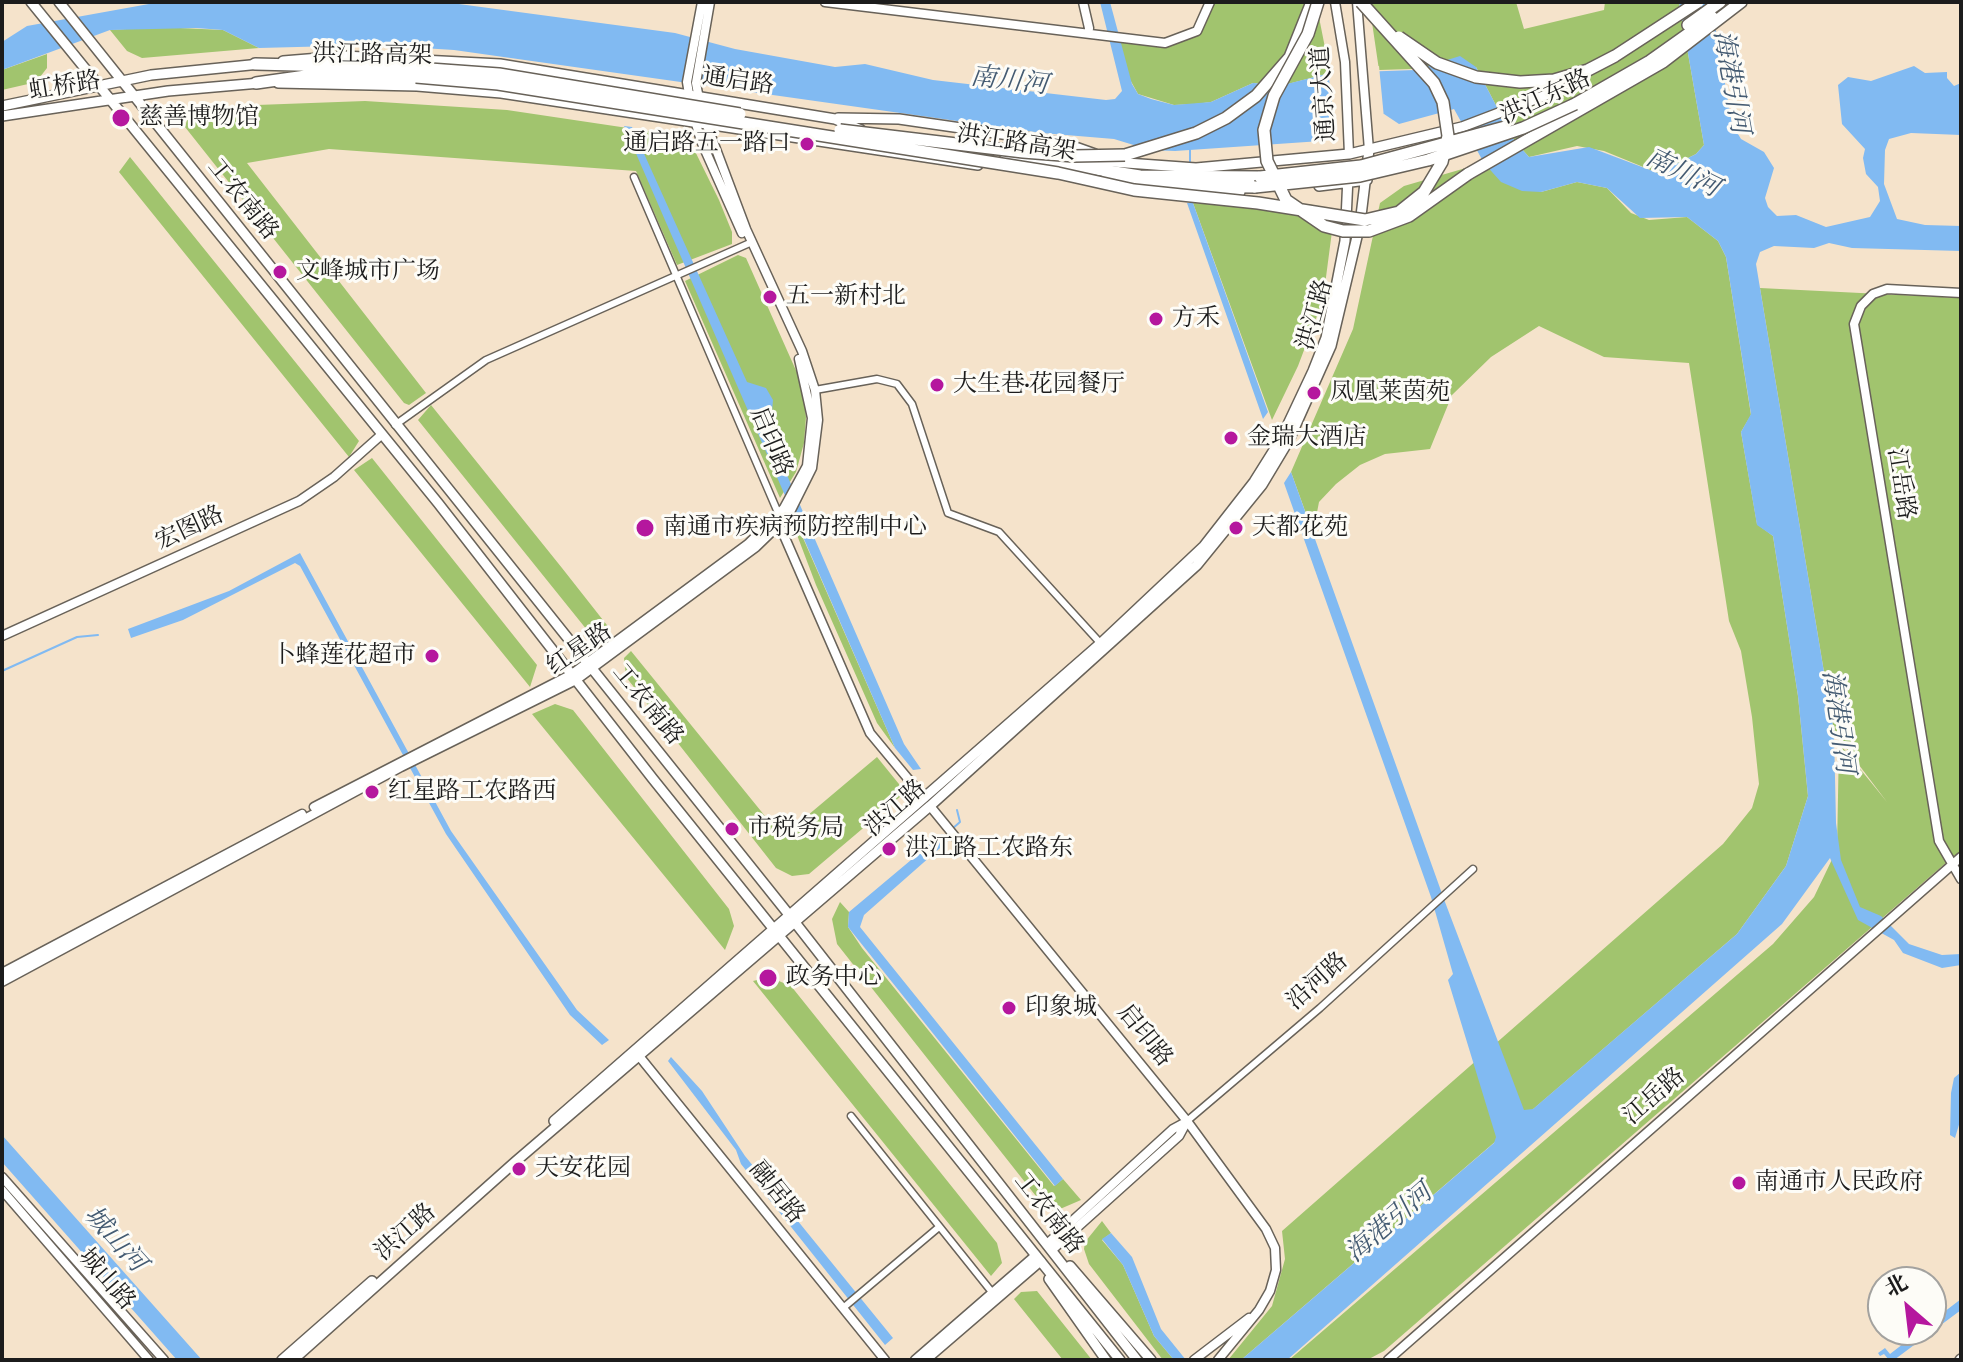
<!DOCTYPE html>
<html>
<head>
<meta charset="utf-8">
<style>
  body { margin:0 }
  #map { position:relative; width:1963px; height:1362px; overflow:hidden; background:#f5e3cb; font-family:"Libre Bodoni","Noto Serif SC",serif }
  canvas { display:block }
  .frame { position:absolute; inset:0; border:4px solid #1c1c1c; pointer-events:none }
  .north { position:absolute; left:1867px; top:1266px; width:80px; height:80px; box-sizing:border-box; background:#fdfcf7; border:2px solid #a3a29f; border-radius:50%; rotate:332deg; font-size:22px; font-weight:700; line-height:32px; text-align:center; color:#1c1c1c }
  .north::after { content:''; display:block; margin:auto; width:28px; height:36px; background:#b5179e; clip-path:polygon(50% 0,100% 100%,50% 72%,0 100%) }
</style>
</head>
<body>
<div id="map">
<canvas width="1963" height="1362"></canvas>
<div class="frame"></div>
<div class="north">北</div>
</div>
<script>
const g = document.querySelector('canvas').getContext('2d');
g.lineJoin = 'round';
function fill(path, color) { g.fillStyle = color; g.fill(path, 'evenodd'); }
const shape = rows => new Path2D(rows.map(r => 'M' + r).join(''));
function trace(path, color, width, dash) { g.strokeStyle = color; g.lineWidth = width; g.lineCap = dash ? 'butt' : 'round'; g.setLineDash(dash || []); g.stroke(path); }
function label(font, color, halo, rows, align = 'center') {
  g.font = font + ' "Libre Bodoni","Noto Serif SC",serif'; g.lineWidth = 6; g.setLineDash([]); g.textBaseline = 'middle'; g.strokeStyle = halo; g.fillStyle = color; for (const [text, x, y, turn = 0] of rows) {
    g.save(); g.translate(x, y); g.rotate((+turn || 0) * Math.PI / 180); g.textAlign = isNaN(turn) ? turn : align; if (halo) g.strokeText(text, 0, 0); g.fillText(text, 0, 0); g.restore();
  }
}
const green = shape([
  [1213,2,1316,2,1330,73,1284,85,1253,83,1211,102,1195,104,1174,105,1138,94,1128,76,1120,43,1179,43,1197,34,1208,19],
  [1369,2,1516,2,1524,29,1604,10,1605,2,1679,2,1704,145,1696,154,1658,173,1604,151,1577,146,1529,157,1514,140,1476,67,1379,70],
  [159,27,223,30,259,48,142,58,127,51,110,30],
  [47,54,47,68,40,77,28,84,2,90,2,70],
  [365,101,507,110,688,137,719,200,732,232,732,244,677,265,636,171,329,149,247,163,426,393,409,405,404,403,185,127,189,113,203,107],
  [130,157,359,441,349,457,119,172],
  [1483,163,1541,192,1577,182,1607,188,1631,213,1649,220,1687,217,1718,241,1726,257,1751,415,1741,432,1757,524,1773,536,1798,696,1808,796,1786,866,1737,934,1241,1360,1228,1360,1272,1306,1285,1259,1282,1231,1723,844,1752,808,1759,784,1752,717,1741,651,1729,621,1689,363,1604,357,1539,326,1491,357,1452,395,1430,449,1385,454,1360,465,1336,484,1319,502,1313,533,1291,472,1353,329,1380,203,1404,186],
  [1193,203,1261,208,1308,204,1328,208,1334,216,1323,300,1298,366,1272,420],
  [738,255,746,258,802,384,806,417,804,443,796,472,780,498,685,281],
  [1760,288,1961,298,1961,861,1955,855,1933,874,1384,1351,1367,1360,1289,1360,1773,944,1814,897,1837,849,1839,743,1887,802,1834,732],
  [431,405,562,568,610,629,600,634,587,630,418,420],
  [372,458,537,665,530,687,354,470],
  [796,522,895,748,877,723,816,585,794,527],
  [631,651,782,837,877,757,903,789,901,796,809,874,792,876,776,868,626,677,624,658],
  [555,704,573,710,729,909,734,926,725,950,532,714],
  [840,902,849,912,848,927,862,948,1054,1186,1063,1179,1081,1200,1060,1209,1043,1205,837,944,832,919],
  [769,977,791,986,997,1243,1002,1263,991,1276,753,981],
  [1102,1221,1111,1233,1102,1240,1123,1265,1154,1336,1174,1360,1163,1360,1089,1264,1084,1249,1085,1242],
  [1037,1291,1092,1360,1063,1360,1014,1299,1021,1292]
]);
const water = shape([
  [160,2,444,2,675,33,735,49,835,67,865,64,933,80,1106,100,1115,99,1122,91,1100,2,1110,2,1132,84,1138,94,1151,99,1174,105,1211,102,1253,83,1283,85,1330,73,1415,70,1460,56,1476,67,1514,140,1529,157,1589,147,1658,173,1696,154,1704,145,1679,2,1711,2,1732,124,1741,139,1764,152,1774,168,1765,198,1768,207,1777,216,1796,215,1826,227,1870,217,1880,201,1878,187,1866,174,1863,158,1865,149,1842,124,1838,85,1848,77,1871,81,1914,66,1925,73,1947,72,1947,78,1954,86,1961,83,1961,135,1911,133,1889,139,1885,150,1884,184,1897,219,1925,225,1961,226,1961,251,1852,248,1829,243,1814,248,1774,246,1760,252,1756,264,1834,732,1836,823,1841,860,1860,907,1881,916,1909,944,1942,955,1961,954,1961,965,1942,968,1903,953,1894,940,1858,920,1830,858,1782,924,1287,1360,1241,1360,1494,1143,1496,1137,1448,980,1453,974,1431,897,1284,483,1291,472,1445,902,1524,1110,1533,1109,1737,934,1786,866,1808,796,1798,696,1773,536,1757,525,1741,432,1751,414,1726,257,1718,241,1687,217,1640,218,1607,188,1577,182,1541,192,1522,191,1501,182,1484,163,1454,109,1399,124,1384,114,1335,119,1332,130,1321,141,1175,151,1150,150,1114,139,1042,133,454,50,374,45,259,48,223,30,196,28,110,30,2,70,2,42,27,26],
  [624,126,632,127,747,382,766,388,773,400,770,436,904,744,921,769,913,770,895,748],
  [1187,203,1193,203,1268,412,1263,419],
  [300,553,451,831,577,1010,609,1040,602,1045,570,1015,446,834,300,566,295,563,183,620,131,638,128,629,229,591],
  [942,834,948,841,864,915,860,927,1063,1179,1055,1186,848,927,849,912],
  [671,1057,702,1091,745,1156,893,1338,885,1345,741,1164,736,1150,668,1061],
  [1961,1072,1961,1118,1955,1138,1950,1135,1951,1093,1954,1078],
  [2,1135,202,1360,177,1360,2,1162],
  [1111,1233,1132,1257,1161,1329,1186,1360,1174,1360,1154,1336,1123,1265,1102,1239],
  [1961,1299,1961,1310,1894,1360,1889,1360,1884,1354,1880,1356,1878,1353,1885,1348,1890,1354,1921,1330,1931,1330,1931,1322]
]);
const pier = shape([
  [1379,66,1384,118,1334,125,1328,69]
]);
const stream = shape([
  [1190,150,1190,163],
  [2,671,77,637,98,635],
  [952,829,960,822,957,810]
]);
const street = shape([
  [634,177,779,515],
  [815,390,877,379,897,384,912,404,948,513,999,532,1103,646],
  [395,425,486,360,752,242],
  [851,1116,995,1296],
  [1187,1121,1320,1008,1473,869],
  [843,1308,939,1227]
]);
const secondary = shape([
  [825,2,1165,43,1197,31,1210,2],
  [1083,2,1089,28],
  [1335,2,1345,62,1349,154],
  [1357,2,1369,150],
  [699,99,696,83,710,2],
  [690,100,687,82,702,2],
  [694,117,701,141,742,233],
  [1961,293,1887,289,1873,294,1861,306,1854,324,1939,841,1961,879],
  [779,524,870,733,924,798],
  [2,636,299,501,334,477,380,436],
  [930,806,1187,1121,1266,1229,1275,1248,1276,1270,1270,1291,1259,1310,1218,1360],
  [314,807,572,674,748,544,784,508,807,466,812,418,799,359],
  [2,973,302,814],
  [2,982,401,767,576,680,756,547,788,516,812,468,818,420,815,390,802,351,746,229,705,120],
  [635,1051,885,1360],
  [2,1177,164,1360],
  [2,1190,149,1360],
  [1047,1244,1173,1129,1186,1122],
  [1052,1250,1179,1136,1187,1121],
  [915,1360,1036,1255],
  [926,1360,1041,1261],
  [1194,1360,1249,1318],
  [1388,1360,1961,857]
]);
const primary = shape([
  [31,2,438,503,653,779,1120,1360],
  [59,2,790,916,1137,1360],
  [283,61,344,56,500,64,835,119,861,130],
  [278,83,417,86,501,93,978,165],
  [2,106,151,75,260,64],
  [2,116,168,91,260,83],
  [838,118,899,119,1064,143,1095,154],
  [1085,160,1196,168,1349,154,1462,127,1546,95,1575,76],
  [1319,186,1367,180],
  [1199,192,1240,192],
  [554,1121,1101,643,1204,546,1254,482,1281,439,1313,371,1326,338,1345,241,1348,177],
  [1070,1266,1151,1360],
  [1049,1279,1106,1360],
  [282,1360,372,1281],
  [293,1360,515,1162,930,806,1197,565,1262,485,1289,440,1331,346,1360,224,1369,150],
  [1960,1360,1961,1359]
]);
const highway = shape([
  [1688,25,1720,2],
  [255,64,416,68],
  [256,83,313,75,416,77],
  [1575,104,1650,61,1712,17],
  [1006,155,1140,176,1260,177],
  [1125,155,1196,133,1226,118,1256,96,1290,57,1312,2],
  [1468,174,1663,62,1741,2],
  [1106,179,1162,186,1255,187]
]);
const highwayBridge = shape([
  [1318,2,1308,34,1274,96,1264,130,1267,161,1286,200,1324,226,1343,231,1369,231,1409,216,1468,174],
  [1399,37,1437,63,1476,77,1520,82,1554,80,1588,70,1615,56,1698,2],
  [416,68,499,74,740,114],
  [416,77,498,84,1058,173,1134,190,1258,203,1365,220,1399,212,1424,192,1442,162,1448,136,1443,102,1434,83,1361,2],
  [840,130,1023,152,1074,156,1125,155],
  [1260,177,1361,166,1505,127],
  [1255,187,1360,176,1428,160,1523,128,1575,104]
]);
const markers = [
  [121,118,10,"#b5179e"],
  [807,144,8,"#b5179e"],
  [280,272,8,"#b5179e"],
  [770,297,8,"#b5179e"],
  [1156,319,8,"#b5179e"],
  [937,385,8,"#b5179e"],
  [1314,393,8,"#b5179e"],
  [1231,438,8,"#b5179e"],
  [645,528,10,"#b5179e"],
  [1236,528,8,"#b5179e"],
  [432,656,8,"#b5179e"],
  [372,792,8,"#b5179e"],
  [732,829,8,"#b5179e"],
  [889,849,8,"#b5179e"],
  [768,978,10,"#b5179e"],
  [1009,1008,8,"#b5179e"],
  [519,1169,8,"#b5179e"],
  [1739,1183,8,"#b5179e"]
];
const streetNames = [
  ["洪江路高架",372,56,1],
  ["通启路",738,82,8],
  ["虹桥路",65,87,-9],
  ["通京大道",1325,94,-94],
  ["洪江东路",1546,98,-25],
  ["洪江路高架",1016,144,9],
  ["工农南路",242,200,51],
  ["洪江路",1316,315,-74],
  ["启印路",770,442,67],
  ["江岳路",1900,484,81],
  ["宏图路",190,529,-25],
  ["红星路",580,650,-34],
  ["工农南路",647,705,51],
  ["洪江路",896,809,-41],
  ["沿河路",1318,982,-42],
  ["启印路",1144,1036,51],
  ["江岳路",1655,1097,-41],
  ["融居路",776,1193,51],
  ["工农南路",1048,1214,52],
  ["洪江路",406,1233,-42],
  ["城山路",106,1280,49]
];
const poiNames = [
  ["慈善博物馆",139,118],
  ["通启路五一路口",791,144,"right"],
  ["文峰城市广场",296,272],
  ["五一新村北",786,297],
  ["方禾",1172,319],
  ["大生巷·花园餐厅",953,385],
  ["凤凰莱茵苑",1330,393],
  ["金瑞大酒店",1247,438],
  ["南通市疾病预防控制中心",663,528],
  ["天都花苑",1252,528],
  ["卜蜂莲花超市",416,656,"right"],
  ["红星路工农路西",388,792],
  ["市税务局",748,829],
  ["洪江路工农路东",905,849],
  ["政务中心",786,978],
  ["印象城",1025,1008],
  ["天安花园",535,1169],
  ["南通市人民政府",1755,1183]
];
const waterNames = [
  ["南川河",1009,82,7],
  ["海港引河",1730,82,80],
  ["南川河",1682,174,26],
  ["海港引河",1837,722,82],
  ["海港引河",1390,1224,-41],
  ["城山河",114,1240,48]
];
fill(green, '#a1c46e');
fill(water, '#81baf2');
fill(pier, '#f5e3cb');
trace(stream, '#81baf2', 2);
trace(street, '#686259', 9);
trace(secondary, '#686259', 11);
trace(primary, '#686259', 12);
trace(highway, '#686259', 14);
trace(street, '#fff', 6);
trace(secondary, '#fff', 8);
trace(primary, '#fff', 9);
trace(highway, '#fff', 11);
trace(highwayBridge, '#686259', 14, []);
trace(highwayBridge, '#fff', 11);
for (const [x, y, r, color] of markers) { const dot = new Path2D(); dot.arc(x, y, r, 0, 2 * Math.PI); g.fillStyle = color; g.fill(dot); trace(dot, '#fdfcf7', 3); }
label('24px', '#1c1c1c', '#fdfcf7', streetNames);
label('24px', '#1c1c1c', '#fdfcf7', poiNames, 'left');
label('italic 26px', '#445b72', '#fdfcf7', waterNames);
</script>
</body>
</html>
